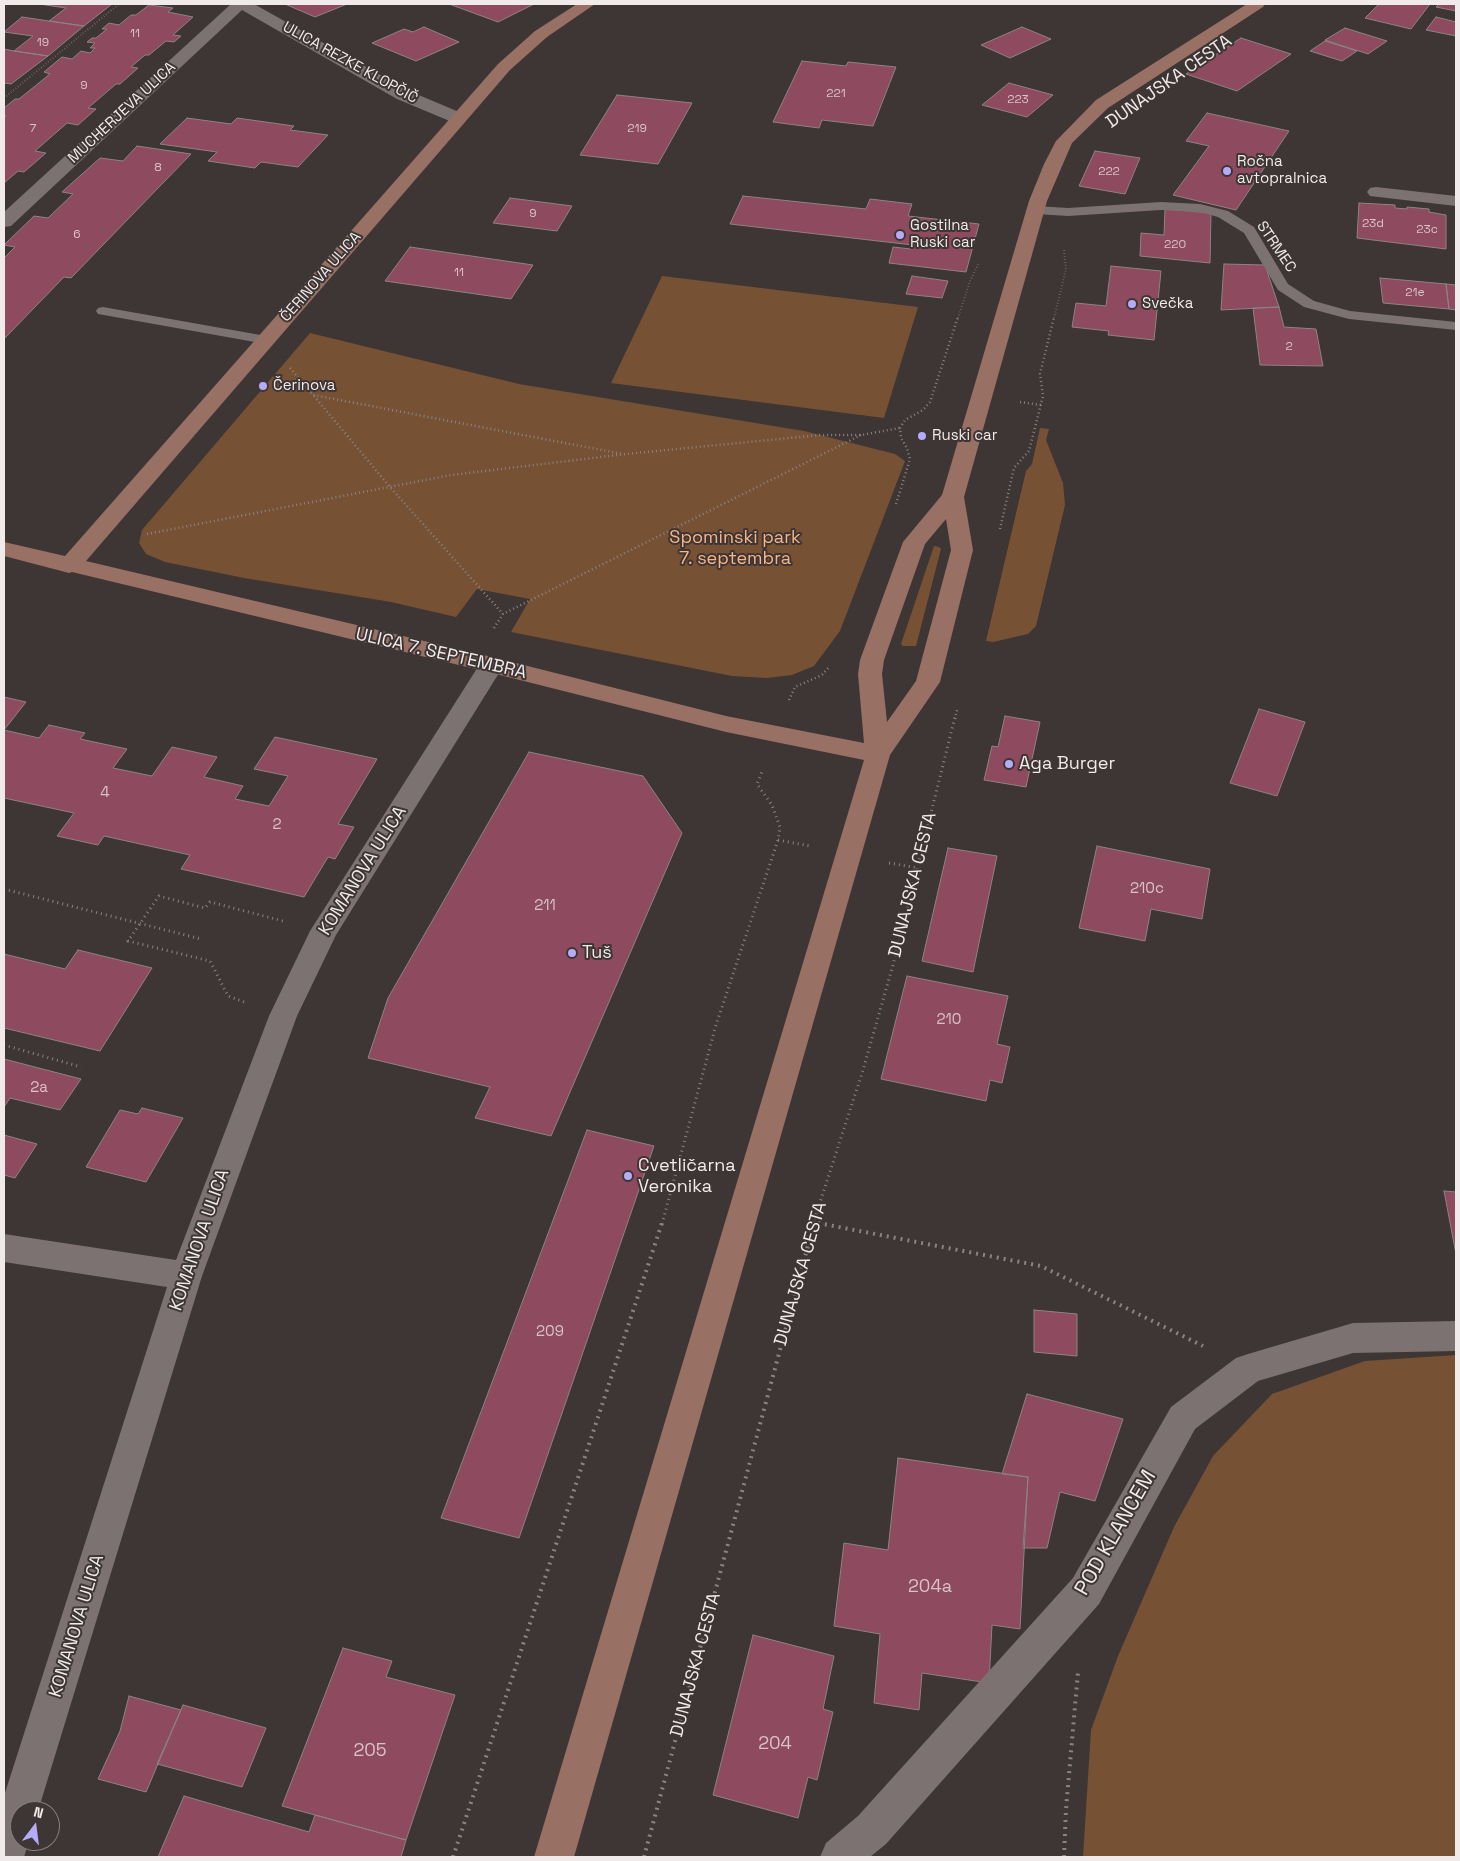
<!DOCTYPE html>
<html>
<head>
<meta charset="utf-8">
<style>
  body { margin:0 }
  #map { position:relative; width:1460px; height:1861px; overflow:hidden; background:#3e3535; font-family:"Space Grotesk",sans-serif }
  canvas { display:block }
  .frame { position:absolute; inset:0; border:5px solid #f0eaea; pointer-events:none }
  .north { position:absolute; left:10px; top:1801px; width:50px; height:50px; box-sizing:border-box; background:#3e3535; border:1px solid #857d7d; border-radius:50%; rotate:15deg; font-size:14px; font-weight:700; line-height:20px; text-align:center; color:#f0eaea }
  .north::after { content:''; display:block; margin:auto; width:18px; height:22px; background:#b4acf9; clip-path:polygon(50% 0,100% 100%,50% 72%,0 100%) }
</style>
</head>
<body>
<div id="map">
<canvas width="1460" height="1861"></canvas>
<div class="frame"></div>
<div class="north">N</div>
</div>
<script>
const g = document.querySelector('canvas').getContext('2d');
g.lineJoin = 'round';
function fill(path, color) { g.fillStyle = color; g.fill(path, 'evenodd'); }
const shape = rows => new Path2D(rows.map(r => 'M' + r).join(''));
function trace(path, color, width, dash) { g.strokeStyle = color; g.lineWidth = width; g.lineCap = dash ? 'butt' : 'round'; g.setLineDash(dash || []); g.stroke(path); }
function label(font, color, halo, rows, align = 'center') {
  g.font = font + ' "Space Grotesk",sans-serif'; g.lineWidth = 4; g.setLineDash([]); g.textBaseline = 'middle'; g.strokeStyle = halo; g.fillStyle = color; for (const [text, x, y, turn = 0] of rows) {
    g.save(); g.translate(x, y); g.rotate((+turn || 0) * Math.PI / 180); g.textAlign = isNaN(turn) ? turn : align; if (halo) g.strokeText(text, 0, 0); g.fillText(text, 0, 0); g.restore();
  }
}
const green = shape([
  [662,276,918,307,884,418,611,383],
  [310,333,519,384,804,431,895,454,905,461,840,631,814,666,792,675,767,678,732,676,511,632,530,599,477,589,456,617,391,602,244,578,165,562,146,554,139,543,142,530],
  [1040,428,1049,429,1046,440,1063,483,1065,505,1036,626,1028,634,993,642,986,641,1026,471,1032,464],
  [934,546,939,547,941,549,916,646,903,646,901,644],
  [1456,1355,1456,1857,1083,1857,1091,1730,1118,1656,1174,1527,1213,1456,1272,1394,1365,1361]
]);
const building = shape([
  [39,4,112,4,84,26,49,21,66,8,39,4],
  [285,4,347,4,315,17,285,4],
  [449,4,534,4,498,22,449,4],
  [1379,4,1430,4,1411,29,1365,18,1379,4],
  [1439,4,1456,4,1456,11,1436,7,1439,4],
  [149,5,173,8,168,12,193,17,173,35,181,36,174,42,166,41,149,55,145,55,131,67,138,68,120,84,116,84,88,108,96,109,78,125,67,123,35,151,46,153,24,172,18,171,4,183,4,118,6,116,4,116,4,108,15,99,19,99,50,74,44,72,62,57,72,59,81,51,90,53,95,48,90,48,95,43,87,42,92,38,96,38,107,29,102,29,109,23,119,25,131,15,136,15,149,5],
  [22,17,49,21,84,26,48,56,14,51,33,36,4,32,22,17],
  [1436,17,1456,22,1456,36,1426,30,1436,17],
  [424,27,459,42,416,61,372,43,404,29,413,32,424,27],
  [1022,27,1051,39,1010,58,981,45,1022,27],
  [1345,28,1387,41,1368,54,1325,40,1345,28],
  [1241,38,1291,54,1237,91,1186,74,1241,38],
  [1325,41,1357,51,1342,61,1310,51,1325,41],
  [4,49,14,51,48,56,11,84,4,83,4,49],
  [802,61,846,66,848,62,896,67,873,126,822,120,819,128,773,122,802,61],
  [1009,83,1053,95,1027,117,982,105,1009,83],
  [617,95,692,103,658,164,580,155,617,95],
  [1207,113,1289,131,1236,210,1173,195,1209,146,1186,141,1207,113],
  [187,118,231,124,237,118,294,126,290,130,328,135,298,167,261,162,255,168,208,161,217,152,160,144,187,118],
  [137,146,191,154,71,278,64,277,4,339,4,258,15,247,4,245,34,216,48,218,73,194,62,192,100,158,123,161,137,146],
  [1095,151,1140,158,1125,194,1079,186,1095,151],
  [743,196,866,209,870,199,912,204,908,216,979,224,966,272,889,263,893,247,911,249,913,245,730,224,743,196],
  [510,198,572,206,557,231,493,223,510,198],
  [1359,203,1395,205,1395,208,1407,209,1407,207,1429,209,1429,212,1446,215,1446,249,1357,238,1359,203],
  [1165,209,1211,213,1210,263,1140,256,1141,233,1164,235,1165,209],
  [410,247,533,265,511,299,385,281,410,247],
  [1224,264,1265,265,1279,307,1221,310,1224,264],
  [1111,266,1161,271,1154,340,1108,335,1109,331,1072,327,1076,303,1106,306,1111,266],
  [912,276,948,281,942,298,906,294,912,276],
  [1380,278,1446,284,1449,309,1383,303,1380,278],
  [1446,284,1456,285,1456,310,1449,309,1446,284],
  [1279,307,1284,327,1316,329,1323,366,1260,365,1253,308,1279,307],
  [4,697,26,702,4,730,4,697],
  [1259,709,1305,722,1277,796,1230,783,1259,709],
  [1005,716,1040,722,1026,787,984,780,992,746,998,747,1005,716],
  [49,725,85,733,80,739,127,749,113,768,152,776,172,747,217,757,204,777,243,786,235,799,269,806,288,776,254,769,275,737,377,759,338,824,354,827,335,859,328,857,304,897,181,869,190,855,104,836,98,845,57,836,74,813,4,798,4,730,39,738,49,725],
  [529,752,643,776,682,833,551,1136,475,1118,490,1087,368,1058,388,998,529,752],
  [1097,846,1210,869,1202,919,1151,909,1145,941,1079,928,1097,846],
  [948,848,997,856,973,972,922,961,948,848],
  [78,950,152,968,100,1051,4,1028,4,954,65,969,78,950],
  [907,976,1008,996,997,1044,1010,1047,1002,1083,990,1080,986,1101,881,1079,907,976],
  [4,1059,81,1079,60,1110,10,1098,4,1107,4,1059],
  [142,1108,183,1118,146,1182,86,1167,120,1110,138,1114,142,1108],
  [587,1130,654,1146,519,1538,441,1518,587,1130],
  [4,1135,37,1144,15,1178,4,1175,4,1135],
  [1444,1191,1456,1192,1456,1254,1444,1191],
  [1034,1310,1077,1314,1077,1356,1034,1352,1034,1310],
  [1027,1394,1123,1419,1095,1501,1060,1492,1047,1548,1023,1548,1028,1477,1002,1474,1027,1394],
  [898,1458,1028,1477,1020,1629,992,1625,989,1683,922,1673,919,1710,874,1703,880,1634,834,1626,844,1543,888,1550,898,1458],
  [753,1635,834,1656,823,1709,833,1712,817,1780,808,1777,798,1818,713,1795,753,1635],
  [343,1648,392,1661,386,1677,455,1695,406,1840,282,1806,343,1648],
  [129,1696,181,1710,146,1792,98,1779,120,1731,129,1696],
  [183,1705,266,1728,242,1787,157,1764,183,1705],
  [184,1796,309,1832,315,1815,406,1840,401,1857,158,1857,184,1796]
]);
const pathFar3 = shape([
  [4,98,119,4],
  [958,318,970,281,979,263],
  [1054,318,1066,269,1064,250]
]);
const pathFar2 = shape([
  [290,368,313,395,623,454],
  [314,396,390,487,503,614],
  [1020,402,1041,405],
  [896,504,910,459,907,448,901,438,900,428,905,420,923,410,930,402,958,317],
  [1000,529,1014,468,1029,451,1043,396,1040,374,1054,317],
  [147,534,451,475,626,454,820,435,861,435,900,428],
  [494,628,503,614,861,435],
  [789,700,795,687,822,675,830,666],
  [955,719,957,710]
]);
const pathFar1 = shape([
  [778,840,810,846],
  [889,863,918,868],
  [4,889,201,939],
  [244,1002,228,996,210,961,128,941,159,896,205,908,210,902,283,921],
  [4,1045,81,1067],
  [814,1222,824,1224],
  [662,1224,716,1025,778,840,780,827,772,805,757,784,763,769],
  [813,1224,863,1070,893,965,955,717]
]);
const path = shape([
  [818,1223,1041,1266,1203,1346],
  [453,1857,662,1223],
  [644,1857,814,1223],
  [1064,1857,1066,1809,1078,1672]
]);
const lane = shape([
  [1161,202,1200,204,1228,211,1254,227,1288,284,1314,301,1350,311,1456,322,1456,330,1349,319,1304,307,1278,290,1244,233,1218,217,1200,212,1161,210,1068,216,1036,214,1029,210,1036,206,1068,208,1161,202],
  [103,307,266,336,271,337,273,340,271,343,266,344,98,314,96,311,98,308,103,307]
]);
const street = shape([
  [231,4,254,4,409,91,464,114,467,118,464,122,458,123,452,122,397,99,242,10,11,226,4,227,4,212,231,4],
  [1376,187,1456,196,1456,206,1370,196,1367,192,1370,188,1376,187],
  [492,657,501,659,504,665,336,935,297,1016,202,1276,38,1811,20,1811,20,1841,29,1841,24,1857,4,1857,4,1796,167,1287,4,1262,4,1234,176,1260,269,1016,310,931,483,659,492,657],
  [1456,1321,1456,1351,1353,1353,1258,1381,1195,1429,1099,1604,886,1844,870,1857,820,1857,826,1843,858,1816,1073,1578,1171,1407,1236,1358,1248,1354,1353,1323,1456,1321]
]);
const secondary = shape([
  [577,4,595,4,547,37,510,70,86,561,492,657,726,716,864,743,858,674,860,660,903,542,942,495,1029,201,1044,164,1056,141,1096,100,1247,4,1265,4,1263,7,1108,108,1072,143,1047,201,964,497,973,550,940,682,890,755,574,1857,534,1857,864,760,726,732,492,673,72,572,69,573,4,556,4,542,65,556,498,64,535,31,577,4],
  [946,519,951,550,916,681,887,722,882,674,884,660,925,544,946,519]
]);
const markers = [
  [1227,171,5,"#b4acf9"],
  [900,235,5,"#b4acf9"],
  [1132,304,5,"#b4acf9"],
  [263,386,5,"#b4acf9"],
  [922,436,5,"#b4acf9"],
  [1009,764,5,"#b4acf9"],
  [572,953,5,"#b4acf9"],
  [628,1176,5,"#b4acf9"]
];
const farNumbernames = [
  ["11",135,34],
  ["19",43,43],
  ["9",84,86],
  ["221",836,94],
  ["223",1018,100],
  ["7",33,129],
  ["219",637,129],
  ["8",158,168],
  ["222",1109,172],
  ["9",533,214],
  ["23d",1373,224],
  ["23c",1427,230],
  ["6",77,235],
  ["220",1175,245],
  ["11",459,273],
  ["21e",1415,293],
  ["2",1289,347]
];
const farStreetnames = [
  ["ULICA REZKE KLOPČIČ",350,63,29],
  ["MUCHERJEVA ULICA",122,113,-43],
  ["STRMEC",1276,247,56],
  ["ČERINOVA ULICA",321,277,-49]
];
const farPoinames = [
  ["Ročna",1237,162],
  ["avtopralnica",1237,179],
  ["Gostilna",910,226],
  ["Ruski car",910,243],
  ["Svečka",1142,304],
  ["Čerinova",273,386],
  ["Ruski car",932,436]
];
const numberNames = [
  ["4",105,793],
  ["2",277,825],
  ["210c",1147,889],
  ["211",545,906],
  ["210",949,1020],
  ["2a",39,1088],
  ["209",550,1332]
];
const streetNames = [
  ["DUNAJSKA CESTA",1169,82,-35],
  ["ULICA 7. SEPTEMBRA",441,654,13],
  ["KOMANOVA ULICA",363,871,-58],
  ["DUNAJSKA CESTA",913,885,-76],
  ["KOMANOVA ULICA",200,1240,-71],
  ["DUNAJSKA CESTA",801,1274,-74],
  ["KOMANOVA ULICA",77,1626,-73],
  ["DUNAJSKA CESTA",696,1665,-75]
];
const parkNames = [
  ["Spominski park",735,538],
  ["7. septembra",735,559]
];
const poiNames = [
  ["Aga Burger",1019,764],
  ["Tuš",582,953],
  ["Cvetličarna",638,1166],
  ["Veronika",638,1187]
];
const nearNumbernames = [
  ["204a",930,1587],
  ["204",775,1744],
  ["205",370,1751]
];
const nearStreetnames = [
  ["POD KLANCEM",1116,1533,-60]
];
fill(green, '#775134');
fill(building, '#8e4a5e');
trace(building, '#8d8385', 1);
trace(pathFar3, '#8b8383', 2, [0.5, 2.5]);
trace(pathFar2, '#8b8383', 2.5, [1, 3]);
trace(pathFar1, '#8b8383', 3, [1, 4]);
trace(path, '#8b8383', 4, [2, 5]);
fill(lane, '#7c7271');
fill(street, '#7c7271');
fill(secondary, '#987064');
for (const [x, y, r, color] of markers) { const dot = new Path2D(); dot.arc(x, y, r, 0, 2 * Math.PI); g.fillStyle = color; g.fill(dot); trace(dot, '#3e3535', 2); }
label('12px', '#d8c2c7', null, farNumbernames);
label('15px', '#f0eaea', '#3e3535', farStreetnames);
label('15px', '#f0eaea', '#3e3535', farPoinames, 'left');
label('15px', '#d8c2c7', null, numberNames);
label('18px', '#f0eaea', '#3e3535', streetNames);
label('18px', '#f7b585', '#3e3535', parkNames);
label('18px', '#f0eaea', '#3e3535', poiNames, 'left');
label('18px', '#d8c2c7', null, nearNumbernames);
label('21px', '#f0eaea', '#3e3535', nearStreetnames);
</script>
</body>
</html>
